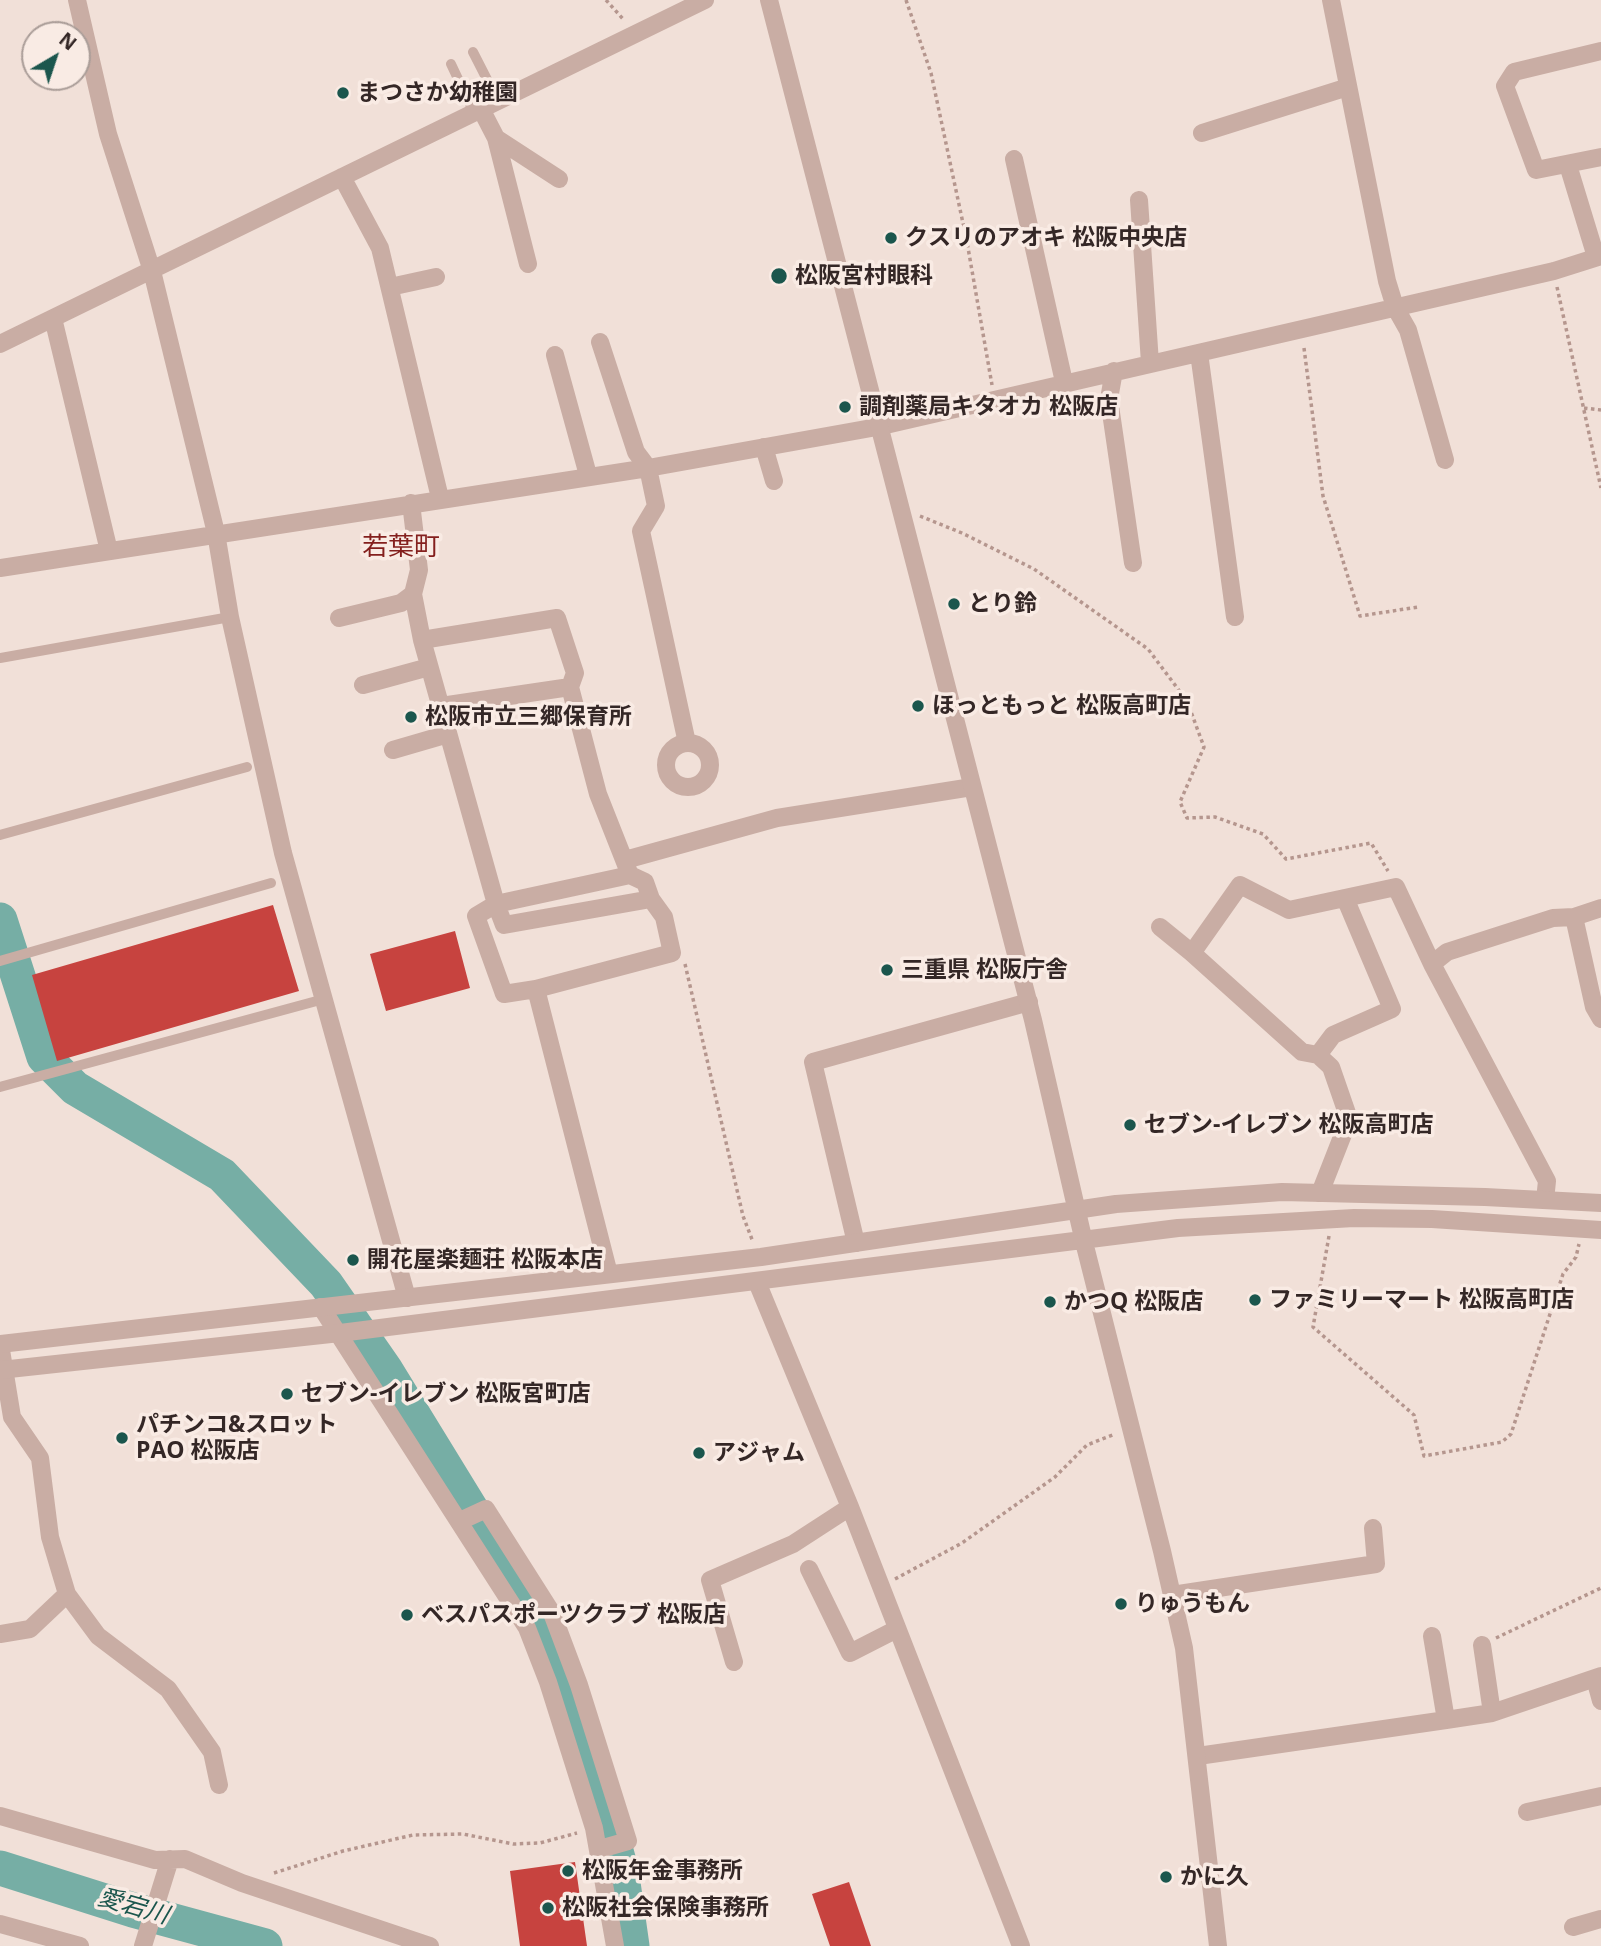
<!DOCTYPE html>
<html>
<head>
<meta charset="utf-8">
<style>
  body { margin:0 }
  #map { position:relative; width:1601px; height:1946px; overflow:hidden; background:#f1e0d8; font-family:"Open Sans",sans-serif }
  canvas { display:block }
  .north { position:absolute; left:21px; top:21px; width:70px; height:70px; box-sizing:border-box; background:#f9ebe4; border:2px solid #aa9d98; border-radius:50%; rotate:39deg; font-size:19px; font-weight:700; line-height:28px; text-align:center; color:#342726 }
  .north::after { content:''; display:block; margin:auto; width:24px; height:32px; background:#1b564d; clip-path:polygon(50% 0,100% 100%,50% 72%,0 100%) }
</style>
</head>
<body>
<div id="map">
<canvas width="1601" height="1946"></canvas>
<div class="north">N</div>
</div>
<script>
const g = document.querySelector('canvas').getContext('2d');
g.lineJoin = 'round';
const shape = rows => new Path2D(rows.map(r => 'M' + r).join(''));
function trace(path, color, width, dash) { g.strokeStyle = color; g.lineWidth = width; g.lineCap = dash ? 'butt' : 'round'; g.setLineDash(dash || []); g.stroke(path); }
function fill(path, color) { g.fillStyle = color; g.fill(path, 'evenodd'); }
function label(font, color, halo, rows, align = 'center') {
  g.font = font + ' "Open Sans","Noto Sans JP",sans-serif'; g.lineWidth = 7; g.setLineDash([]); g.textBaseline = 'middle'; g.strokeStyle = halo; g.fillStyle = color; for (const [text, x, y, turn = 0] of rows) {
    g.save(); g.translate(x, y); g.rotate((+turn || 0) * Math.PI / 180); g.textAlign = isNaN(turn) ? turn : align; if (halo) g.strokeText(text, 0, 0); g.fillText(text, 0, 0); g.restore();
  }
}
const river = shape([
  [0,920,44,1057,75,1088,222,1175,326,1284,385,1369,539,1620,577,1712,621,1869,632,1946],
  [0,1868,133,1910,265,1946]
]);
const building = shape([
  [273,905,299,991,57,1061,32,975],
  [455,931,470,988,386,1011,370,954],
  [575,1862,587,1946,520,1946,510,1871],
  [849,1882,871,1946,830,1946,812,1894]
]);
const path = shape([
  [606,0,623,19],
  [906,0,931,73,967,242,992,385],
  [1557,287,1601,488],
  [1304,348,1323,496,1360,616,1418,607],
  [1584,408,1601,410],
  [920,516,962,533,1034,569,1148,649,1187,701,1204,747,1180,802,1187,818,1215,817,1263,834,1286,859,1371,843,1388,871],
  [685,964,743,1216,753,1242],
  [1329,1236,1313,1327,1414,1415,1424,1456,1502,1442,1511,1434,1563,1274,1576,1257,1579,1244],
  [895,1579,962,1543,1055,1477,1087,1445,1115,1434],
  [1496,1638,1601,1588],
  [274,1873,343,1851,413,1835,463,1834,513,1844,540,1843,577,1833]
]);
const service = shape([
  [473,52,498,101],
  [451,64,474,113],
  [0,658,230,617],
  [0,835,247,767],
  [0,961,271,883],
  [0,1087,324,999]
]);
const minor = shape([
  [77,0,108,134,152,271,216,533,230,617,283,853,407,1298],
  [1331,0,1387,281,1395,307,1408,330,1445,460],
  [1601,51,1514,72,1505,86,1536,170,1601,157],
  [481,109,496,138,528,264],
  [1202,133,1348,87],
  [496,138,559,179],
  [1014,159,1064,382],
  [1568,165,1596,257],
  [342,177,380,248,440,498],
  [1139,200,1150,363],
  [390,287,436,277],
  [53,318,109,551],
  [600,342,636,452,648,468,656,506,641,531,687,743],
  [0,344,705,0],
  [1199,353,1235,617],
  [555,355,588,475],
  [1114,371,1109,399,1133,563],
  [764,447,774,481],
  [411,503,419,570,413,594,422,640,496,904,476,916,504,994,536,989,609,1274],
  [0,568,648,468,877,427,1554,271,1601,256],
  [339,618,401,603,413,594],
  [422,640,557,618,575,673,570,687,441,706],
  [363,685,429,667],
  [570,687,598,794,630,875,496,904,504,925,651,899,645,882,630,875],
  '666 765a22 22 0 1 1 44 0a22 22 0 1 1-44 0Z',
  [393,750,448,734],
  [625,860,777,818,972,787],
  [1574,917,1601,908],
  [1160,927,1192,953,1240,885,1289,910,1396,887,1432,964,1447,952,1553,918,1574,917,1594,1007,1601,1019],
  [1192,953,1302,1052,1318,1055,1331,1067,1349,1119,1320,1193],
  [1432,964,1547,1181,1545,1200],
  [536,989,672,953,664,917,651,899],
  [1318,1055,1333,1035,1392,1009,1345,898],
  [856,1243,813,1062,1029,1002],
  [757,1282,850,1507,1021,1946],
  [321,1307,527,1628,548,1682,594,1828,615,1946],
  [460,1521,486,1509,552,1613,579,1685,628,1841,600,1849],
  [809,1569,850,1653,897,1629],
  [67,1594,98,1636,168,1689,212,1752,219,1785],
  [1172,1595,1376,1564,1373,1528],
  [0,1634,30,1629,67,1594,50,1537,40,1458,12,1417,0,1344],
  [1482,1645,1492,1713],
  [734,1662,710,1580,793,1544,850,1507],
  [1595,1679,1601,1701],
  [1446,1720,1492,1713,1601,1676],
  [1198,1756,1446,1720,1432,1636],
  [1527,1812,1601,1796],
  [0,1816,155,1860,185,1859,242,1883,430,1946],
  [0,1924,80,1946],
  [1573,1927,1601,1919],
  [143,1946,170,1859]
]);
const tertiary = shape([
  [769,0,1033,1020,1084,1242,1162,1551,1184,1648,1218,1946],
  [0,1344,761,1257,1116,1204,1282,1192,1485,1197,1601,1203],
  [0,1370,340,1333,1178,1228,1354,1218,1432,1219,1601,1230]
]);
const markers = [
  [343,93,7,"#1b564d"],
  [891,238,7,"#1b564d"],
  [779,276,9,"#1b564d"],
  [845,407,7,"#1b564d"],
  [954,604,7,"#1b564d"],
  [918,706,7,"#1b564d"],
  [411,717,7,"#1b564d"],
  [887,970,7,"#1b564d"],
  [1130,1125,7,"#1b564d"],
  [353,1260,7,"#1b564d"],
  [1255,1300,7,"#1b564d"],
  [1050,1302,7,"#1b564d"],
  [287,1394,7,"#1b564d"],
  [122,1438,7,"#1b564d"],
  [699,1453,7,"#1b564d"],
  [1121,1604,7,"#1b564d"],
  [407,1615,7,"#1b564d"],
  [568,1871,7,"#1b564d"],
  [1166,1877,7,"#1b564d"],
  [548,1908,7,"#1b564d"]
];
const poiNames = [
  ["まつさか幼稚園",357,93],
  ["クスリのアオキ 松阪中央店",905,238],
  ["松阪宮村眼科",795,276],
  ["調剤薬局キタオカ 松阪店",859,407],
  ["とり鈴",968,604],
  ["ほっともっと 松阪高町店",932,706],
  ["松阪市立三郷保育所",425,717],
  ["三重県 松阪庁舎",901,970],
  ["セブン-イレブン 松阪高町店",1144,1125],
  ["開花屋楽麺荘 松阪本店",367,1260],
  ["ファミリーマート 松阪高町店",1269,1300],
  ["かつQ 松阪店",1064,1302],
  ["セブン-イレブン 松阪宮町店",301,1394],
  ["パチンコ&スロット",136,1425],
  ["PAO 松阪店",136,1451],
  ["アジャム",713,1453],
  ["りゅうもん",1135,1604],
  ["ベスパスポーツクラブ 松阪店",421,1615],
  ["松阪年金事務所",582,1871],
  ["かに久",1180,1877],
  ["松阪社会保険事務所",562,1908]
];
const waterNames = [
  ["愛宕川",133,1907,16]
];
const quarterNames = [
  ["若葉町",401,548]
];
trace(river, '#76aea5', 35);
fill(building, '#c7433f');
trace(path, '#b5968e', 3.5, [3.5, 3.5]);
trace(service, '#c9ada4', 10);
trace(minor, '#c9ada4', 18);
trace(tertiary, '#c9ada4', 18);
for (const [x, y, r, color] of markers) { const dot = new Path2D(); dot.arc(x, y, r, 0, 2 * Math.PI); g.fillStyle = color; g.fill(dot); trace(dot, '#f9ebe4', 2.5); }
label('bold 23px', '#342726', '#f9ebe4', poiNames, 'left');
label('italic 24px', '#1b564d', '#f9ebe4', waterNames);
label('26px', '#84201e', '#f9ebe4', quarterNames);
</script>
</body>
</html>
